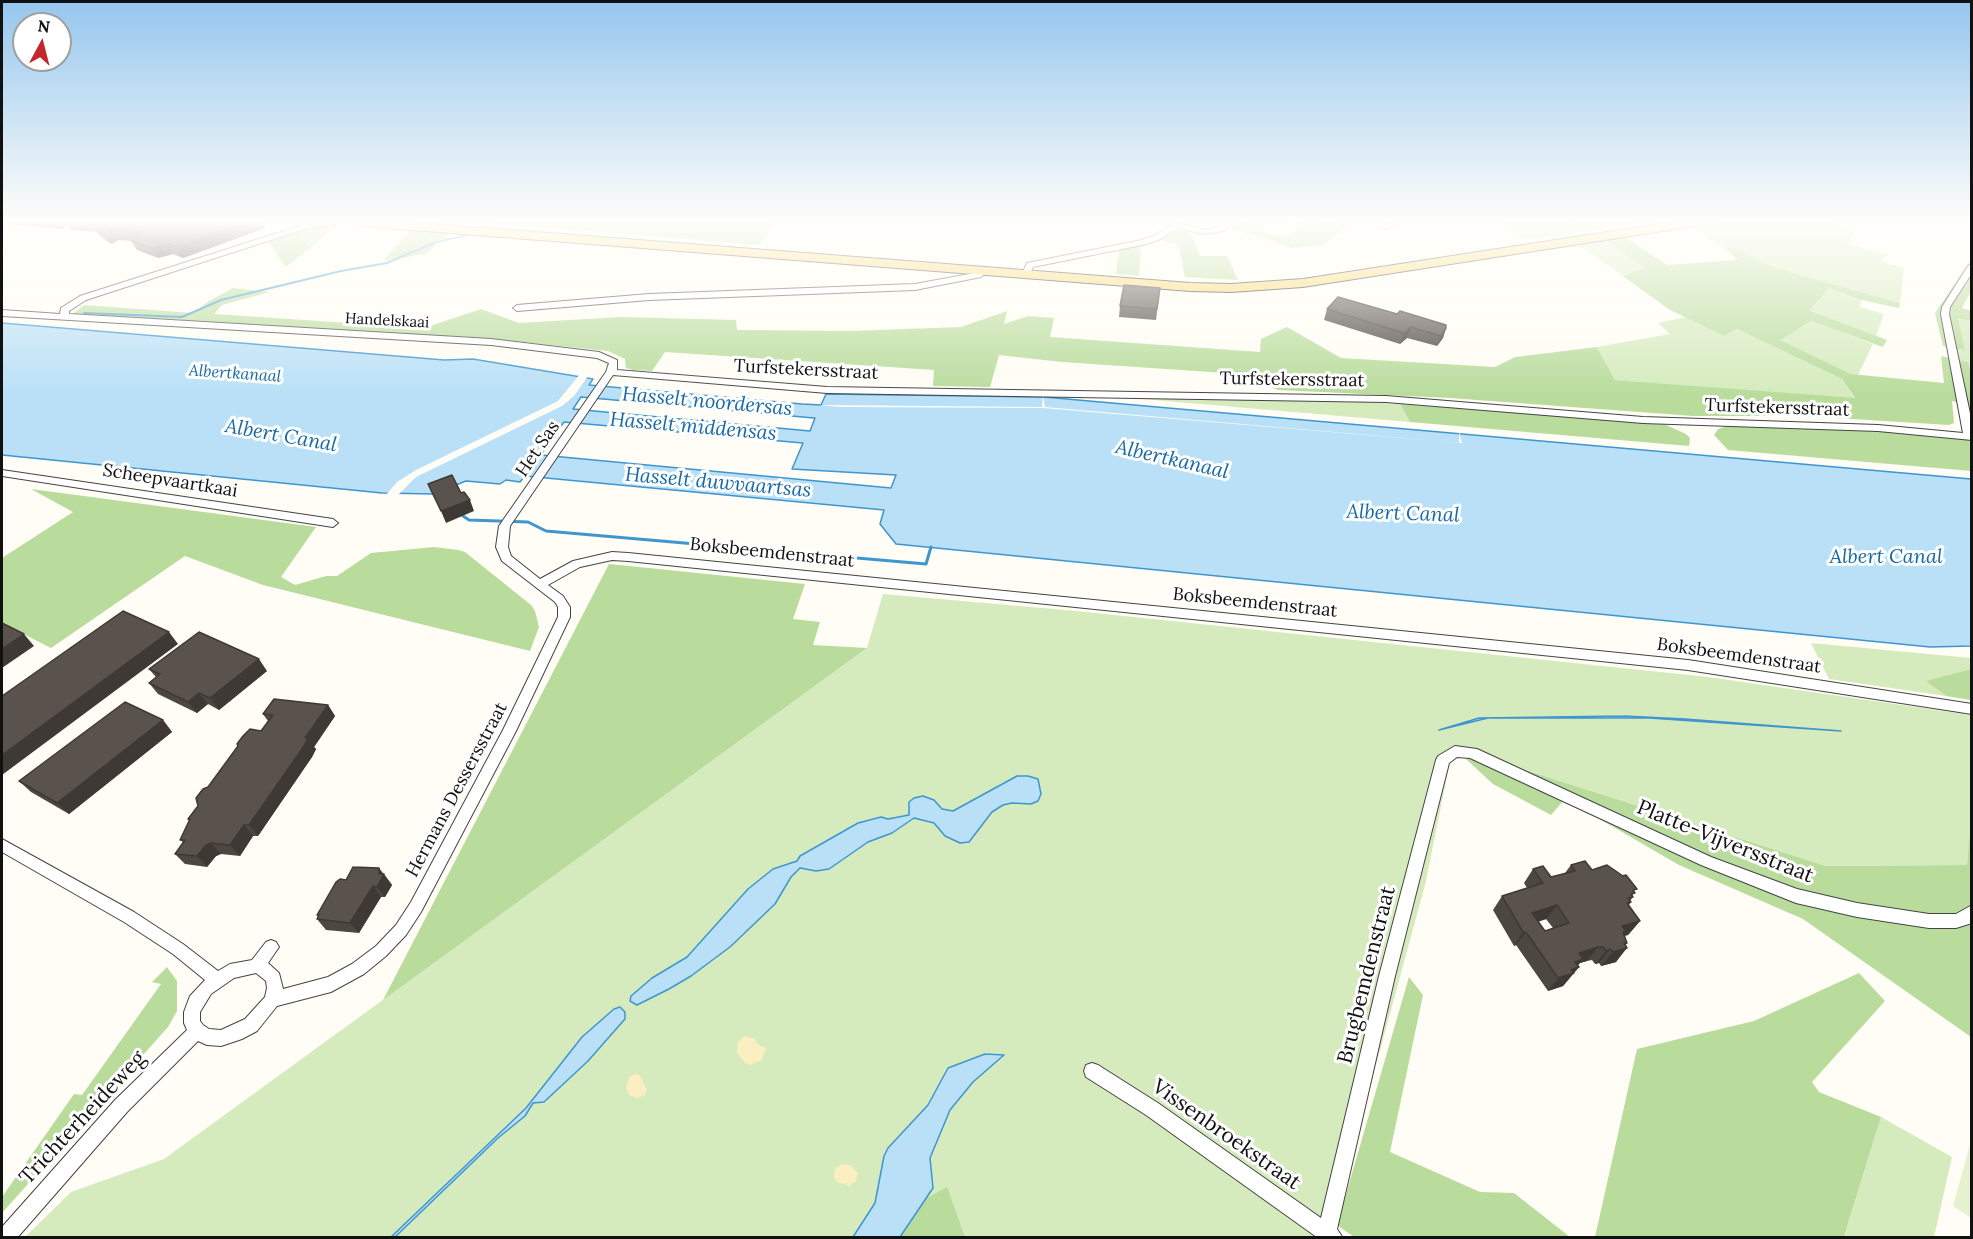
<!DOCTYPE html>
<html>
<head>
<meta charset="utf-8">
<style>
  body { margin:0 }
  #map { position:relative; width:1973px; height:1239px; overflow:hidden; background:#fffdf5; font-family:Lora,serif }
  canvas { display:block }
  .frame { position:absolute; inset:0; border:3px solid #111; pointer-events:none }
  .north { position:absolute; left:12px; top:12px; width:60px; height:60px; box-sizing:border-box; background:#fff; border:2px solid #a0a0a0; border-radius:50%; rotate:7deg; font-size:16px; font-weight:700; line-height:24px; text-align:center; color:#111 }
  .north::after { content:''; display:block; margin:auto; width:21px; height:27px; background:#c4262e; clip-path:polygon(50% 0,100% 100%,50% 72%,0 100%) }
</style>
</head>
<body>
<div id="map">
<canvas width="1973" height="1239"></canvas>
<div class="frame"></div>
<div class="north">N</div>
</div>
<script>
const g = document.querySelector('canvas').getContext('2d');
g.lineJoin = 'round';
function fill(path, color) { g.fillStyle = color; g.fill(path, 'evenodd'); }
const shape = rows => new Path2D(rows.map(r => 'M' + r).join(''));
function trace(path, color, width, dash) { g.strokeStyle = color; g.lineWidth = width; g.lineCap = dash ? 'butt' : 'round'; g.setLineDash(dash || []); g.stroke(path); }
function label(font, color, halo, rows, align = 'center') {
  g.font = font + ' Lora,serif'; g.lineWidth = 6; g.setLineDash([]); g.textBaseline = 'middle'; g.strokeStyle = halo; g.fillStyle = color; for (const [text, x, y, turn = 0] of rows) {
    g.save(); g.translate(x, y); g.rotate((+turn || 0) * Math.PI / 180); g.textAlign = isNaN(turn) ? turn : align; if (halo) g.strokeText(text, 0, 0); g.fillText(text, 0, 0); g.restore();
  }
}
const green = shape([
  [1501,222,1572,222,1573,227,1579,232,1524,240],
  [1718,222,1834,222,1837,227,1855,231,1847,244,1888,255,1881,261,1904,268,1900,303,1793,273,1763,263,1734,247,1724,248,1693,226],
  [1605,239,1646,268,1623,276,1576,243],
  [1827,288,1861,300,1860,307,1884,314,1876,336,1810,312],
  [1686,317,1724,336,1737,329,1842,379,1855,399,1615,380,1597,347,1670,334,1658,323],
  [1958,317,1971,321,1971,372,1968,362,1958,360,1956,348,1964,350],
  [1811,321,1873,344,1858,375,1851,374,1779,340],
  [1107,396,1346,401,1400,404,1410,422],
  [883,594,1076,611,1708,677,1971,715,1972,822,1967,865,1826,866,1453,747,1425,885,1331,1230,1334,1237,24,1238,71,1192,164,1159,867,648],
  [1811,643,1971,658,1971,669,1927,681,1946,696,1829,679],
  [1881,1117,1952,1157,1934,1237,1844,1238]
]);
const forest = shape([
  [494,222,774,222,759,245,492,223],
  [1237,222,1250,222,1267,228,1260,231,1284,238,1301,227,1285,222,1354,223,1322,245,1293,248,1229,227],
  [1572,222,1644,222,1579,232,1573,227],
  [339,224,286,267,267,240,306,228],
  [412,229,451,232,425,254,383,261],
  [1176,231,1190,231,1200,256,1227,256,1238,280,1185,277,1179,245,1160,240],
  [1624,236,1667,265,1738,260,1724,248,1734,247,1763,263,1793,273,1900,303,1899,308,1861,300,1828,288,1810,311,1887,340,1883,347,1811,321,1780,340,1851,374,1944,383,1941,356,1968,362,1971,372,1971,414,1969,405,1952,401,1954,423,1949,425,1804,416,1693,416,1450,398,1278,390,1240,374,1062,362,999,355,990,387,933,386,934,370,665,352,652,371,633,370,626,368,625,359,608,351,494,339,223,325,73,314,84,305,193,313,209,301,233,288,270,292,222,305,214,314,424,328,481,309,519,323,619,317,736,320,737,330,850,331,961,327,1007,311,1004,324,1028,316,1054,318,1050,337,1260,352,1261,339,1287,327,1341,358,1495,367,1515,357,1597,347,1615,380,1855,398,1842,379,1737,329,1724,336,1670,310,1623,276,1645,268,1605,239],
  [1139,246,1141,248,1139,276,1116,274,1119,250],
  [1971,259,1971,291,1962,308,1971,311,1971,321,1958,318,1965,350,1943,346,1935,313],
  [1400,404,1664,424,1686,434,1690,438,1689,446,1410,422],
  [1727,426,1888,432,1971,439,1971,471,1728,450,1714,435,1718,429],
  [31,489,316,527,281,577,295,585,326,576,337,576,371,553,434,547,458,550,465,552,531,605,535,611,539,627,530,651,263,585,185,556,51,648,2,623,2,558,73,512],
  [609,564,805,584,793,619,820,622,813,645,867,648,383,1000],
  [1971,669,1971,700,1946,696,1926,681],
  [1453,747,1826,866,1967,865,1971,822,1971,1037,1803,919,1679,865,1565,799,1551,815,1493,784],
  [167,967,177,981,177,1011,168,1027,2,1213,2,1197,74,1094,82,1095,161,984,152,982],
  [1859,973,1885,1001,1812,1082,1819,1092,1881,1117,1844,1237,1595,1237,1637,1049,1754,1021],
  [1409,977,1423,995,1390,1152,1480,1192,1514,1193,1570,1237,1354,1237,1337,1225],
  [947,1187,965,1237,899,1238,925,1199]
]);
const sand = shape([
  [744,1036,755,1039,757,1044,766,1048,762,1060,750,1065,744,1062,737,1053,738,1042],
  [635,1074,640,1075,647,1090,645,1095,637,1098,629,1095,626,1088,629,1077],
  [842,1164,850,1165,858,1173,856,1181,850,1186,837,1182,834,1177,835,1169]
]);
const pitch = shape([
  [1971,1141,1972,1218,1971,1218,1953,1206]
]);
const water = shape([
  [2,323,444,360,473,359,593,379,589,385,802,404,821,405,826,394,1044,397,1971,479,1971,646,1930,647,896,544,880,524,884,510,525,476,520,482,506,480,500,484,466,481,433,494,382,493,2,455,2,323],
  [581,397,814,418,815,418,810,431,573,409,581,397],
  [564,422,803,443,792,469,896,475,891,488,541,455,564,422],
  [1624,716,1685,719,1841,731,1649,718,1488,718,1439,730,1479,718,1624,716],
  [1017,776,1028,776,1038,779,1041,794,1038,801,1031,804,1012,803,1003,805,992,812,969,842,960,843,945,836,934,823,914,818,892,833,868,842,829,869,816,871,800,868,791,877,775,904,730,947,691,976,669,989,637,1005,630,1001,631,996,652,978,687,957,748,889,773,869,797,861,800,856,858,823,881,817,888,819,909,815,909,802,914,798,923,796,934,800,942,809,953,811,1017,776],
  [620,1007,625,1012,625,1019,588,1061,544,1102,533,1103,525,1116,498,1138,395,1237,391,1237,526,1108,582,1037,614,1009,620,1007],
  [985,1054,1004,1055,973,1082,950,1110,930,1158,933,1188,900,1237,853,1237,875,1203,884,1156,888,1148,928,1105,948,1068,985,1054]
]);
const pier = shape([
  [580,374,588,376,574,396,562,406,416,477,396,497,385,496,397,482,416,470,558,401],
  [1043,396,1045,407,1416,439,1459,443,1459,431,1462,443,1043,408,840,407,819,405,1042,407]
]);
const streamFar1 = shape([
  [496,223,500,222],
  [84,313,182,317,221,300,341,271,387,263,436,242,472,234]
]);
const stream = shape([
  [463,516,469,520,528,522,546,531,926,564,931,547]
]);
const street = shape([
  [312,222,315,224,314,226,86,300,69,311,69,314,491,339,599,352,617,360,617,370,827,387,1386,396,1643,417,1878,425,1963,433,1941,314,1942,307,1968,266,1972,264,1972,273,1950,307,1949,314,1972,423,1972,440,1878,431,1643,423,1386,402,827,393,613,375,510,526,508,547,511,556,540,579,573,561,612,552,628,553,1688,660,1972,704,1972,714,1688,670,628,561,612,560,580,567,548,585,563,596,570,607,570,617,516,731,421,912,406,935,386,956,364,974,331,992,277,1006,257,1031,242,1039,221,1046,207,1045,198,1041,127,1112,17,1238,2,1238,2,1227,115,1100,187,1030,184,1023,184,1012,190,996,205,980,173,954,124,922,2,852,2,839,134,912,183,944,218,971,230,964,252,960,266,942,271,940,276,942,279,947,268,963,279,973,283,989,328,977,352,964,376,946,396,925,411,902,503,730,558,617,558,607,555,602,502,561,496,547,499,526,606,372,609,363,597,358,491,345,2,316,2,310,60,314,61,308,80,296,312,222],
  [256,973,266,981,267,988,265,997,245,1019,221,1030,209,1029,203,1025,200,1021,200,1012,211,994,234,978,256,973],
  [1162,222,1174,222,1204,230,1219,227,1225,222,1234,222,1224,231,1204,234,1178,228,1161,239,1147,244,1033,267,1029,276,1022,274,1027,263,1142,240,1155,235,1171,226,1162,222],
  [1370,222,1380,222,1387,224,1389,224,1388,222,1396,222,1398,225,1386,229,1370,222],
  [982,268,989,270,981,277,915,290,649,300,517,311,513,308,517,305,649,294,915,284,975,273,982,268],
  [2,470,333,519,338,523,333,527,2,476,2,470],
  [1455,746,1477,749,1711,857,1797,889,1857,903,1929,914,1956,914,1972,905,1972,923,1956,928,1929,928,1857,917,1796,903,1701,865,1470,758,1457,757,1449,763,1395,976,1337,1229,1343,1238,1318,1238,1146,1115,1086,1077,1084,1071,1086,1065,1092,1063,1098,1065,1158,1103,1321,1218,1379,976,1436,760,1438,756,1455,746]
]);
const primary = shape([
  [300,222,335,222,333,225,316,228,302,225,300,222],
  [355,222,407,222,1190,283,1231,284,1303,279,1672,222,1701,222,1695,226,1303,287,1231,292,1190,291,361,226,355,222]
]);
const wall = shape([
  [9,222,262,222,265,228,183,258,173,254,158,258,137,250,131,241,118,240,111,244,99,235,97,232,71,230,67,224,63,229,11,225],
  [1160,288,1156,320,1119,317,1120,306],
  [1327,309,1397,314,1446,328,1443,338,1437,346,1407,338,1400,344,1324,320],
  [149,669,267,671,219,710,208,704,197,713,158,694,149,683,156,677],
  [328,705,335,716,314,747,316,749,312,757,258,836,253,836,240,856,221,854,216,856,207,867,185,864,175,854,183,842,180,840,189,821,188,819,198,806,208,787,238,746,261,731,268,721,263,714],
  [163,720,172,732,69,814,31,792,19,781],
  [1571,865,1592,870,1634,892,1632,896,1633,897,1630,901,1631,902,1629,905,1640,921,1628,935,1624,936,1627,943,1616,962,1601,966,1599,963,1595,964,1592,960,1587,961,1580,963,1578,965,1579,967,1563,986,1548,991,1516,945,1514,946,1493,910,1502,896,1527,888,1524,883,1533,869,1551,877,1565,873],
  [1546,919,1553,928,1545,931,1538,922],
  [383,874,384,874,392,885,385,897,381,897,359,933,326,930,317,919,318,917,317,915,346,880]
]);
const shadedWall = shape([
  [58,222,66,222,67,224,63,229],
  [250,222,262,222,265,228,183,258,177,247],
  [112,229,118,240,111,244,105,234],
  [167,243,173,254,158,258,152,248],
  [1411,327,1407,338,1400,344,1404,333],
  [1446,328,1443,338,1437,346,1441,336],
  [470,500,474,511,446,523,441,511],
  [169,632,178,644,2,775,2,755],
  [24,634,34,646,2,668,2,649],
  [259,659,267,671,219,710,210,698],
  [199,693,208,704,197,713,188,702],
  [328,705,335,716,314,747,316,749,312,757,258,836,249,825,305,738],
  [163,720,172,732,69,814,57,803],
  [244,825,253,836,240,856,230,845],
  [211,843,221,854,216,856,207,867,197,856,206,845],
  [379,868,392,885,385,897,377,887],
  [373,886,381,897,359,933,350,923],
  [1557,905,1546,919,1522,926,1532,913],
  [1640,921,1628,935,1622,936,1622,926],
  [1523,932,1526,932,1516,945,1514,946],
  [1624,943,1627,943,1620,950,1627,948,1616,962,1601,966,1613,952],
  [1598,947,1587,961,1580,963,1575,968,1579,967,1563,986,1548,991,1579,953],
  [1610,949,1599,963,1595,964,1606,951]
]);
const building = shape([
  [86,222,250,222,177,247,167,243,152,248,131,240,142,232,112,229,105,234,92,225,96,223,86,222],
  [1124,285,1160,288,1157,309,1120,306,1124,285],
  [1338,297,1397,314,1400,311,1446,325,1446,328,1441,336,1411,327,1404,333,1327,309,1338,297],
  [452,475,461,493,464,492,470,500,441,511,428,484,452,475],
  [123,611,169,632,2,755,2,696,123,611],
  [2,623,24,634,2,649,2,623],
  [199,632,259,659,210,698,199,693,188,702,149,683,160,674,149,669,199,632],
  [274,699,328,705,305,738,308,738,304,746,249,825,244,825,230,845,211,843,206,845,197,856,175,854,185,840,180,840,190,819,188,819,198,806,196,798,203,789,208,787,238,746,237,744,243,736,250,729,261,731,273,715,263,714,274,699],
  [125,702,163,720,57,803,19,781,125,702],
  [1585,861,1592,870,1607,865,1623,876,1626,875,1637,889,1633,890,1635,893,1631,894,1633,897,1628,898,1631,902,1627,903,1640,921,1622,926,1626,931,1623,932,1627,943,1624,943,1627,948,1613,952,1610,949,1606,951,1603,947,1598,947,1579,953,1583,959,1575,962,1579,967,1571,970,1574,973,1558,978,1526,932,1523,932,1502,896,1543,883,1533,869,1543,866,1551,877,1575,871,1571,865,1585,861],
  [1557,905,1569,923,1545,931,1532,913,1557,905],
  [353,867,379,868,379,874,384,874,377,887,373,886,350,923,317,919,319,915,317,915,336,882,340,879,346,880,353,867]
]);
const farStreetnames = [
  ["Handelskaai",387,321,3]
];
const farWaternames = [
  ["Albertkanaal",235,374,4]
];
const streetNames = [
  ["Turfstekersstraat",806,370,3],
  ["Turfstekersstraat",1292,380,1],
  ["Turfstekersstraat",1777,408,2],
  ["Het Sas",538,449,-56],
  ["Scheepvaartkaai",170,481,9],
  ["Boksbeemdenstraat",772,553,6],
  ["Boksbeemdenstraat",1255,603,6],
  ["Boksbeemdenstraat",1739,656,8],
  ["Hermans Dessersstraat",457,790,-62]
];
const waterNames = [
  ["Hasselt noordersas",707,402,5],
  ["Hasselt middensas",693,427,5],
  ["Albert Canal",281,436,10],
  ["Albertkanaal",1172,460,13],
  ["Hasselt duwvaartsas",718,483,5],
  ["Albert Canal",1403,514,2],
  ["Albert Canal",1886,557]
];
const nearStreetnames = [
  ["Platte-Vijversstraat",1725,842,22],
  ["Brugbemdenstraat",1367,975,-76],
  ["Trichterheideweg",83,1118,-47],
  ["Vissenbroekstraat",1226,1135,35]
];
fill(green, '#d5ebbd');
fill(forest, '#b9dc9c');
fill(sand, '#fbeec1');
fill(pitch, '#e6f2cf');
fill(water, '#b9e0f7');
trace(water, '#3f96cf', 1.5);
fill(pier, '#fffdf5');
trace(streamFar1, '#3f96cf', 2);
trace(stream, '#3f96cf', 3);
trace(street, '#444', 2);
trace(primary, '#222', 2);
fill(street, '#fff');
fill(primary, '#f9d66b');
fill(wall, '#4d4742');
fill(shadedWall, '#3f3936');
fill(building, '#5a524d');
trace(building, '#3f3936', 1.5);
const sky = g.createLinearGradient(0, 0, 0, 395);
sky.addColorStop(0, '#95c6ee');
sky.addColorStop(0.56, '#fffefa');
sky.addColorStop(1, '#fffefa00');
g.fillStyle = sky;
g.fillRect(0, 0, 1973, 395);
label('15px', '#111', '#fff', farStreetnames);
label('italic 16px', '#1768a6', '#fff', farWaternames);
label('18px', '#111', '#fff', streetNames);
label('italic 20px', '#1768a6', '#fff', waterNames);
label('21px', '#111', '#fff', nearStreetnames);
</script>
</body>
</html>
